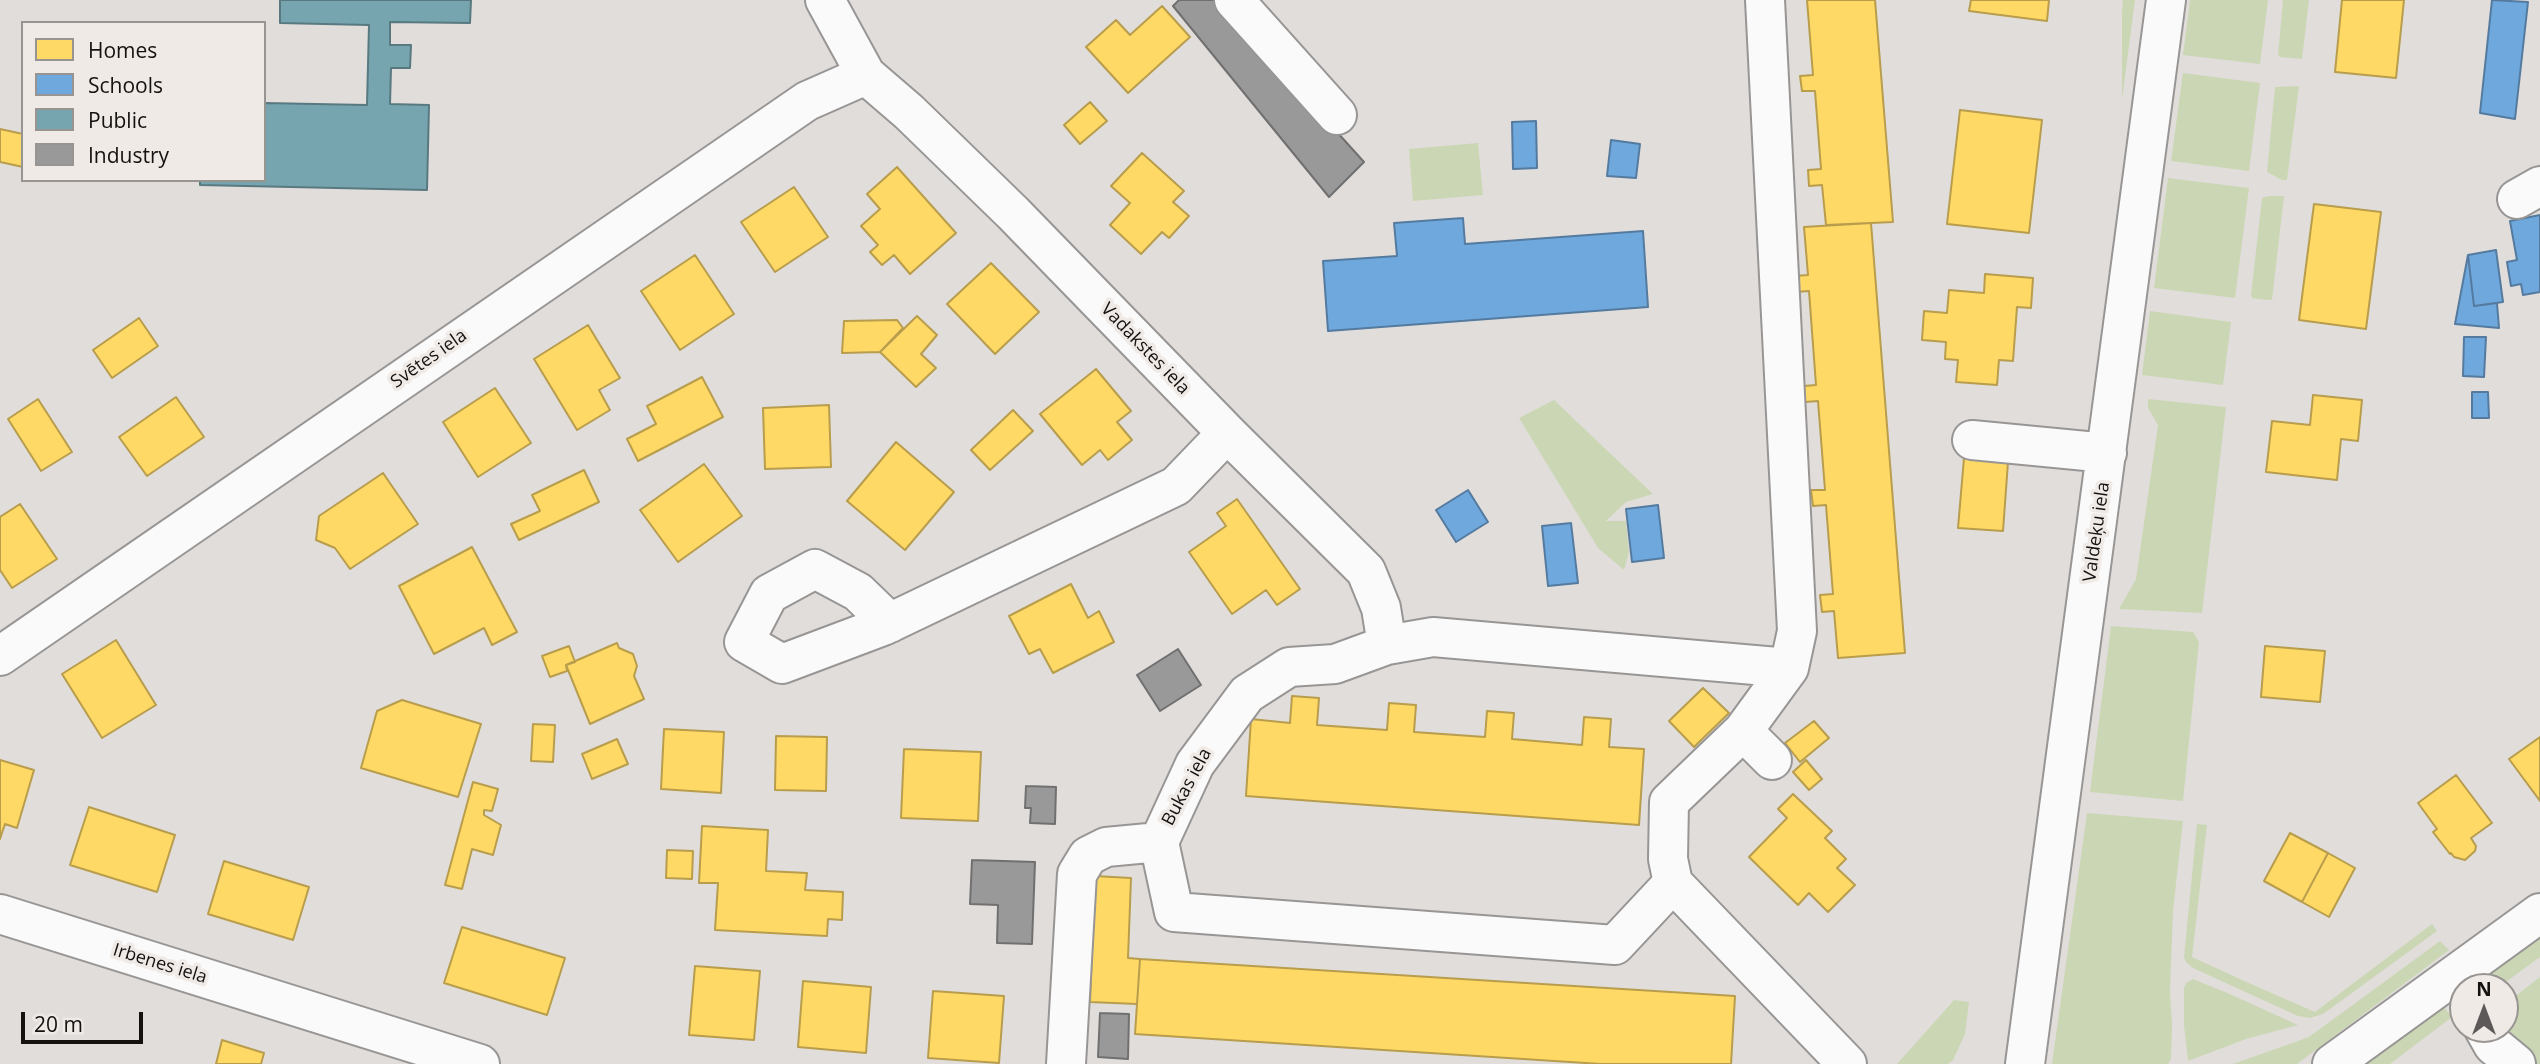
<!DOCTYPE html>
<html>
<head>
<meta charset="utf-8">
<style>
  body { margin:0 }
  #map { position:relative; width:2540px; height:1064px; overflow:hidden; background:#e1dddb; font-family:"Open Sans",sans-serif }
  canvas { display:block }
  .legend { position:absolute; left:21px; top:21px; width:245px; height:161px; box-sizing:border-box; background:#f0eae6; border:2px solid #989491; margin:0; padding:9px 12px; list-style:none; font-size:21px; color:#141211 }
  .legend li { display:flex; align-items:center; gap:14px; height:35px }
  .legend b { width:35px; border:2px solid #989491 }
  .north { position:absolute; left:2449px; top:973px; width:70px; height:70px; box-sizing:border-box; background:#f0eae6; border:2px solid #989491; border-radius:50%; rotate:0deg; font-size:19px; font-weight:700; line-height:28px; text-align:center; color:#141211 }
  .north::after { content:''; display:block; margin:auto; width:24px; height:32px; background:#5c5958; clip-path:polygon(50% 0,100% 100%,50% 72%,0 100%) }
  .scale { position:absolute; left:21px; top:1012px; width:122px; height:32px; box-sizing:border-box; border:4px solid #141211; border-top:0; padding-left:9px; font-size:21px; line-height:24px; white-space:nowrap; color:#141211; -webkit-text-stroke:5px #f0eae6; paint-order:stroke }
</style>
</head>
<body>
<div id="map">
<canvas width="2540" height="1064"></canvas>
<ul class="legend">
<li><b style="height:19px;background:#ffd966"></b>Homes</li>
<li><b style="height:19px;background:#6fa8dc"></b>Schools</li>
<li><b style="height:19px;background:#76a5af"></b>Public</li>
<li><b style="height:19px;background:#999"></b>Industry</li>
</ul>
<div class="north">N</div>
<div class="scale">20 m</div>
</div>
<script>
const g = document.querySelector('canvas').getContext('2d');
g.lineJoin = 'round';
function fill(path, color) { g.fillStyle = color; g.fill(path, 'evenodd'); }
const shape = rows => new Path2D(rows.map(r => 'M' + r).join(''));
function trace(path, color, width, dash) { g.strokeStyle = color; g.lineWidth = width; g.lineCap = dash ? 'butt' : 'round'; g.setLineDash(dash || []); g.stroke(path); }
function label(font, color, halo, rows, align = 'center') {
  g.font = font + ' "Open Sans",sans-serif'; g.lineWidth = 7; g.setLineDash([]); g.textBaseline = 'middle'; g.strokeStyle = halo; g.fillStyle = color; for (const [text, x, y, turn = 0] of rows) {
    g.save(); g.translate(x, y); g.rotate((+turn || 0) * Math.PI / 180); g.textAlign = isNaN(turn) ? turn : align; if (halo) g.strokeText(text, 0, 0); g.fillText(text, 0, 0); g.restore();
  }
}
const green = shape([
  [2123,0,2135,0,2122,100,2122,11],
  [2190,0,2268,0,2260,64,2183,55],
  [2283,0,2309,0,2302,59,2280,57,2278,55],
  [2183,73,2260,83,2249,171,2171,161],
  [2299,86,2287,180,2282,180,2267,172,2275,87],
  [1478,143,1483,195,1413,201,1409,149],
  [2168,178,2249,188,2235,298,2154,288],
  [2269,196,2284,196,2272,300,2257,299,2252,298,2251,295,2262,198],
  [2150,311,2231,322,2223,385,2142,375],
  [2148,399,2226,407,2202,613,2119,609,2136,579,2158,425,2148,408],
  [1554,400,1653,494,1626,502,1606,521,1626,521,1629,552,1624,570,1598,548,1519,418],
  [2111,626,2193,632,2199,642,2183,801,2090,792],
  [2087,813,2183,821,2173,911,2170,991,2172,1025,2171,1059,2168,1064,2052,1064],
  [2197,824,2207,825,2192,957,2251,984,2315,1012,2432,924,2437,931,2323,1014,2310,1018,2298,1016,2193,968,2186,962,2184,957],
  [2540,933,2540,957,2499,987,2471,987,2478,978],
  [2440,941,2449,950,2297,1064,2233,1064,2309,1037],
  [2540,977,2540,1064,2534,1064,2505,1029,2505,1004],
  [2193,979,2232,995,2298,1025,2246,1039,2188,1061,2184,1025,2184,988,2186,983],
  [1954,1000,1969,1002,1965,1034,1953,1060,1948,1064,1897,1064],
  [2442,1005,2452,1017,2390,1064,2364,1064]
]);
const homes = shape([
  [1807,0,1875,0,1893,222,1826,225,1822,185,1809,186,1808,170,1821,169,1815,91,1802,91,1800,76,1813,75,1807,0],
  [1971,0,2049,0,2047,21,1969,11,1971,0],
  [2342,0,2404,0,2396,78,2335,72,2342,0],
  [1162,6,1190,37,1128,93,1086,47,1116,20,1130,35,1162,6],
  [1090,102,1107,121,1080,144,1064,125,1090,102],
  [1960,110,2042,120,2029,233,1947,224,1960,110],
  [0,129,23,134,23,167,0,162,0,129],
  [1142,153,1184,191,1173,202,1189,216,1169,238,1162,232,1141,254,1110,225,1130,203,1111,186,1142,153],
  [897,167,956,233,910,274,894,255,882,265,870,252,878,245,861,226,880,209,867,194,897,167],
  [794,187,828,237,775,272,741,222,794,187],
  [2314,204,2381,212,2366,329,2299,320,2314,204],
  [1871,223,1905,653,1838,658,1834,611,1822,612,1820,595,1833,594,1826,505,1813,506,1811,490,1825,490,1818,401,1805,402,1804,386,1816,385,1809,291,1796,292,1794,276,1808,275,1804,227,1871,223],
  [695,255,734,314,680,350,641,291,695,255],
  [991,263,1039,312,995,354,947,304,991,263],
  [1985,274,2033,278,2031,308,2017,307,2013,361,1999,360,1997,385,1956,382,1958,360,1945,359,1946,342,1922,340,1924,311,1947,313,1949,290,1984,293,1985,274],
  [917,316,937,335,921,354,936,368,916,387,880,352,917,316],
  [139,318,158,346,112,378,93,350,139,318],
  [897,320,903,328,880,352,842,353,844,321,897,320],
  [588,325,620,378,599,390,610,410,577,430,534,359,588,325],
  [1096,369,1131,411,1117,422,1132,440,1108,460,1100,450,1082,465,1040,414,1096,369],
  [702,377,723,417,638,461,627,439,656,424,647,406,702,377],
  [495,388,531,443,478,477,443,422,495,388],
  [2313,395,2362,400,2358,441,2341,439,2337,480,2266,472,2272,421,2310,425,2313,395],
  [176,397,204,437,147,476,119,437,176,397],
  [38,399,72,452,41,471,8,419,38,399],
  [829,405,831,467,765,469,763,408,829,405],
  [1013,410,1033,431,990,470,971,450,1013,410],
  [896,442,954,492,905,550,847,501,896,442],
  [1964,458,2008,462,2003,531,1958,528,1964,458],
  [704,464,742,516,678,562,640,510,704,464],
  [584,470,599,502,519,540,511,524,540,511,532,495,584,470],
  [383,473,418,524,350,569,335,548,316,540,319,516,383,473],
  [1237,499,1300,589,1277,605,1266,590,1232,614,1189,552,1226,526,1217,513,1237,499],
  [20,504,57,559,12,588,0,570,0,517,20,504],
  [472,547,517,632,492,645,484,628,434,654,399,586,472,547],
  [1071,584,1088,618,1099,611,1114,642,1053,673,1040,649,1029,654,1009,616,1071,584],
  [116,640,156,705,102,738,62,674,116,640],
  [617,643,619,648,633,654,637,666,634,676,644,699,590,724,566,665,617,643],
  [569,646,575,662,566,665,567,671,550,677,542,656,569,646],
  [2265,646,2325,651,2320,702,2261,697,2265,646],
  [1703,688,1729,713,1694,747,1669,721,1703,688],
  [1292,696,1319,698,1317,725,1387,730,1389,703,1416,705,1414,732,1485,737,1487,711,1514,713,1512,739,1582,745,1584,717,1611,719,1609,747,1644,749,1639,825,1246,796,1251,719,1290,723,1292,696],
  [402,700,481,724,458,797,361,768,377,711,402,700],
  [1814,721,1829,738,1800,762,1785,743,1814,721],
  [533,724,555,725,553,762,531,761,533,724],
  [664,729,724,732,721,793,661,789,664,729],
  [776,736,827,737,826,791,775,790,776,736],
  [2540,737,2540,801,2509,759,2540,737],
  [617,739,628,764,592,779,582,754,617,739],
  [904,749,981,752,978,821,901,818,904,749],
  [0,760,34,770,17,828,5,824,0,839,0,760],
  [1806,760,1822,779,1809,790,1793,772,1806,760],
  [2456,775,2492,823,2471,838,2476,846,2475,851,2465,860,2454,857,2451,853,2450,854,2433,832,2437,829,2418,803,2456,775],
  [473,782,498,789,492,811,484,810,484,815,501,825,493,855,472,849,462,889,445,885,473,782],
  [1793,794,1832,831,1825,838,1846,859,1837,868,1855,885,1828,912,1809,893,1798,905,1749,857,1787,818,1778,809,1793,794],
  [89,807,175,835,157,892,70,865,89,807],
  [702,826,768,830,766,871,807,873,805,890,843,892,842,920,828,919,827,936,715,930,718,883,699,883,702,826],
  [2290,833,2328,853,2302,902,2264,881,2290,833],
  [667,850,693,851,692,879,666,878,667,850],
  [2328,853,2355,868,2329,917,2302,902,2328,853],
  [224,861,309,887,293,940,208,914,224,861],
  [1095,876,1131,878,1128,958,1140,959,1137,1004,1090,1002,1095,876],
  [462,927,565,958,547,1015,444,983,462,927],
  [1140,959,1735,996,1731,1064,1601,1064,1135,1034,1140,959],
  [695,966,760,971,754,1040,689,1035,695,966],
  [803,981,871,987,866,1053,798,1047,803,981],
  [933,991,1004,996,999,1063,928,1058,933,991],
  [222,1040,264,1053,261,1064,216,1064,222,1040]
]);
const schools = shape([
  [2492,0,2528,2,2515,119,2480,113,2492,0],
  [1536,121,1537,168,1513,169,1512,122,1536,121],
  [1611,140,1640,144,1636,178,1607,176,1611,140],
  [2540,215,2540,292,2523,295,2521,284,2511,286,2507,262,2517,260,2510,221,2540,215],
  [1463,218,1465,244,1643,231,1648,307,1328,331,1323,261,1397,256,1394,223,1463,218],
  [2496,250,2503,302,2474,306,2468,255,2496,250],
  [2468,255,2474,306,2497,303,2499,328,2455,324,2468,255],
  [2464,337,2486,337,2484,377,2463,376,2464,337],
  [2472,392,2488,392,2489,418,2472,418,2472,392],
  [1468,490,1488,522,1456,542,1436,510,1468,490],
  [1658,505,1664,558,1632,562,1626,509,1658,505],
  [1571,523,1578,583,1548,586,1542,526,1571,523]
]);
const public = shape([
  [280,0,471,0,470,23,390,22,390,45,411,45,410,68,391,68,390,104,429,105,427,190,200,185,200,180,264,180,264,103,367,105,369,25,280,23,280,0]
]);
const industry = shape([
  [1179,0,1218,0,1364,162,1329,197,1173,6,1179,0],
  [1178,649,1201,685,1160,711,1137,675,1178,649],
  [1026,786,1056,787,1055,824,1030,823,1031,808,1025,808,1026,786],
  [972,860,1035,862,1032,944,997,943,998,905,970,904,972,860],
  [1100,1013,1129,1014,1128,1059,1098,1057,1100,1013]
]);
const minor = shape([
  [825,0,866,75,909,112,1013,213,1227,433,1366,571,1381,608,1387,645],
  [1234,0,1337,115],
  [2517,199,2540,186],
  [1972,440,2107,453],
  [890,623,858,592,815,569,769,594,744,642,782,664,883,626,1176,486,1227,433],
  [0,656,807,101,866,75],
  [1789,668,1743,731,1669,802,1668,859,1673,883,1847,1064],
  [1743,731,1772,760],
  [1159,842,1174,912,1615,945,1673,883],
  [0,914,480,1064],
  [2484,1029,2493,1045,2516,1064],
  [1066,1064,1077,874,1088,856,1106,847,1159,842,1195,764,1247,694,1289,667,1335,664,1387,645,1433,637,1789,668,1797,631,1765,0],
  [2025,1064,2166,0],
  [2332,1064,2540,913]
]);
const streetNames = [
  ["Vadakstes iela",1145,349,46],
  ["Svētes iela",429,359,-35],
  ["Valdeķu iela",2097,532,-82],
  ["Bukas iela",1187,787,-62],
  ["Irbenes iela",160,964,17]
];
fill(green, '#cbd7b4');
fill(homes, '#ffd966');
trace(homes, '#b89d4c', 2);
fill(schools, '#6fa8dc');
trace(schools, '#547b9f', 2);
fill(public, '#76a5af');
trace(public, '#597980', 2);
fill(industry, '#999');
trace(industry, '#717070', 2);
trace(minor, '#989695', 42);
trace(minor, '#fafafa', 38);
label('18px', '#141211', '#f0eae6', streetNames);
</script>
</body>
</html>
